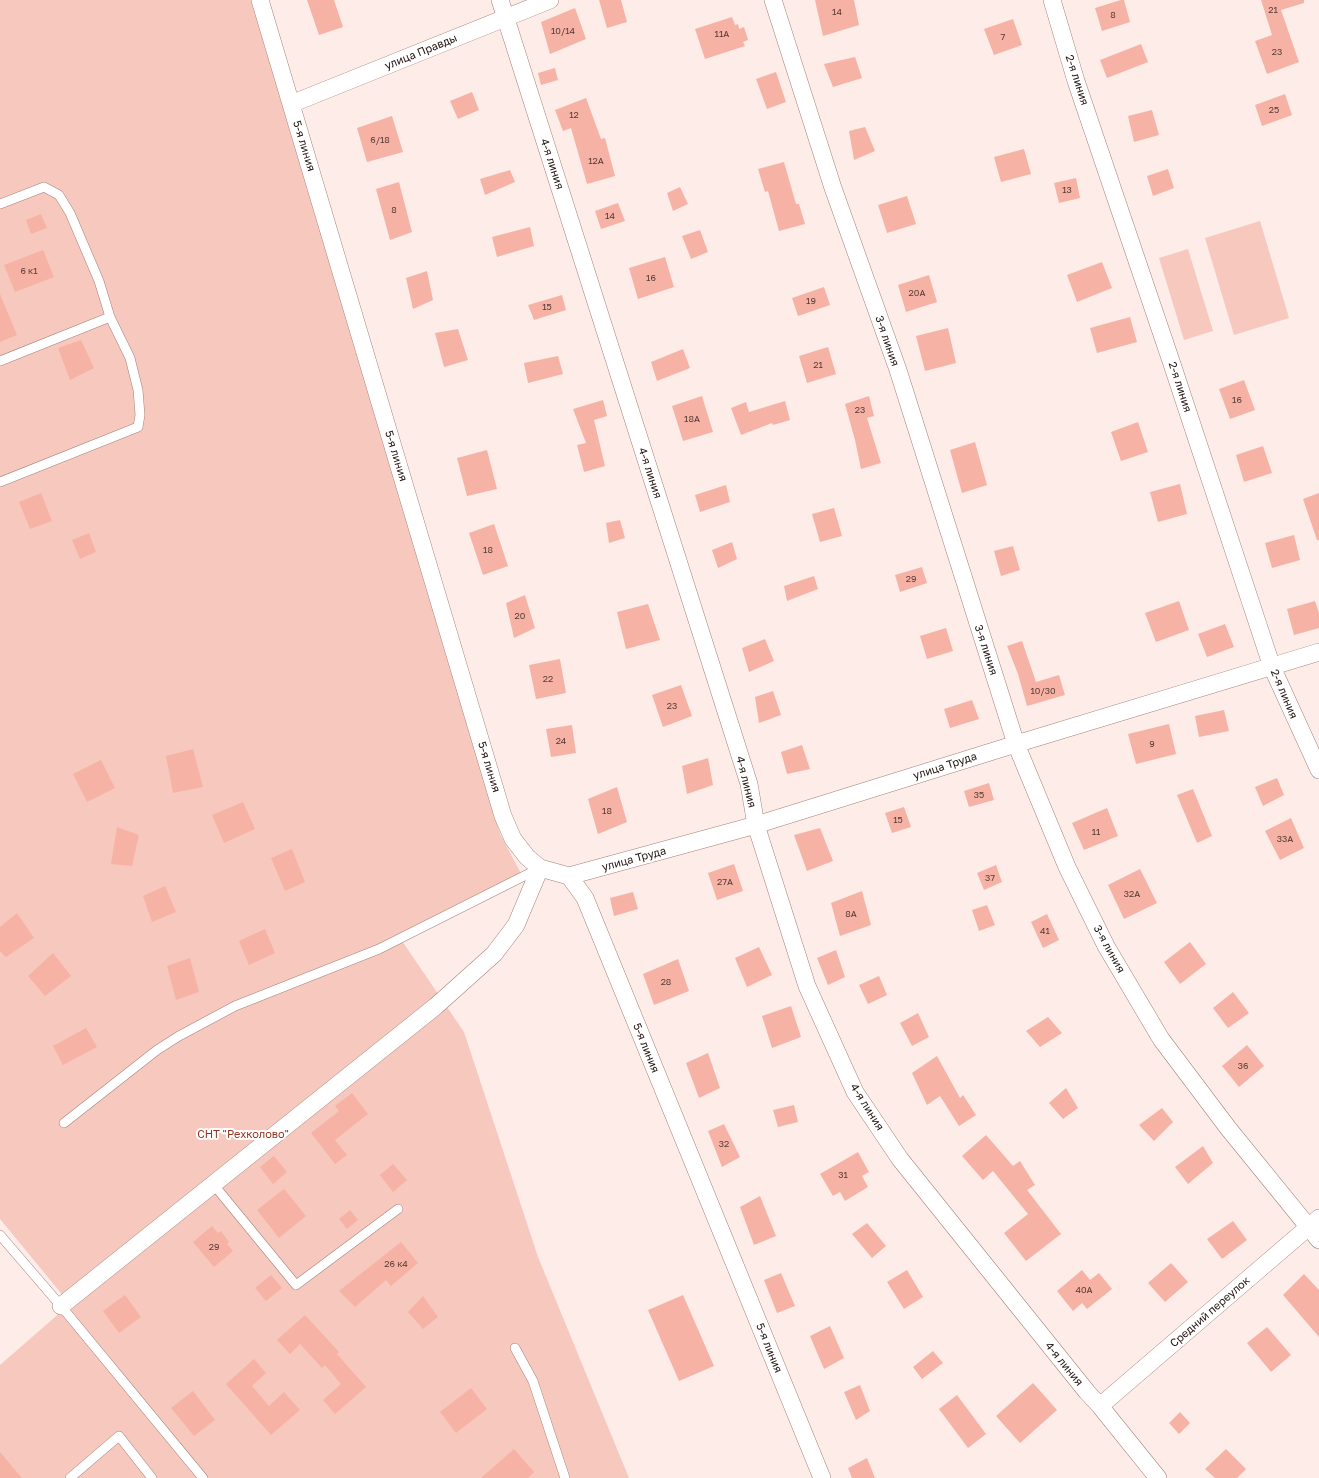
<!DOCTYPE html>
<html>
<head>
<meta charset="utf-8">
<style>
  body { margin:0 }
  canvas { display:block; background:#fdece8 }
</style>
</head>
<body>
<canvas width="1319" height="1478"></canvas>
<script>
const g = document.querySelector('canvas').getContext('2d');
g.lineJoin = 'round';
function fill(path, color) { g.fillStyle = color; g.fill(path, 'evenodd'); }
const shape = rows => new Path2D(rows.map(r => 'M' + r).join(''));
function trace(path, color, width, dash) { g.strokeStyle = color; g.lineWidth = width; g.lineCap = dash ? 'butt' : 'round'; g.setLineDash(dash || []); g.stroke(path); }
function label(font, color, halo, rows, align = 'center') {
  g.font = font + ' "Golos Text",sans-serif'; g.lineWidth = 4; g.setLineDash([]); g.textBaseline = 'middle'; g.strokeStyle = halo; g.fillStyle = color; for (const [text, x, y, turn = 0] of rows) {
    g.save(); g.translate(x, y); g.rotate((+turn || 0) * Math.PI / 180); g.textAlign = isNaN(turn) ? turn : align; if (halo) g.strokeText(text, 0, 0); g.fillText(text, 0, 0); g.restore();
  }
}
const green = shape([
  [0,0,253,0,500,834,525,881,398,935,464,1032,538,1257,629,1478,0,1478,0,1365,70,1304,0,1219],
  [1260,221,1289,318,1234,335,1205,238],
  [1188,249,1213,331,1184,340,1159,258]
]);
const building = shape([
  [307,0,334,0,343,27,319,35],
  [599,0,621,0,627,22,607,28],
  [815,0,854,0,859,25,823,36],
  [1121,0,1124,0,1130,22,1102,31,1095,8],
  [1261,0,1304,0,1304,3,1281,10,1299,62,1267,74,1255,41,1272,35],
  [575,8,586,39,550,54,541,22],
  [732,17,735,25,738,24,739,29,744,27,748,40,743,42,745,46,705,59,695,29],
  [1013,19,1022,45,994,55,984,29],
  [1141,44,1148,62,1107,78,1100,60],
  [855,57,862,78,833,87,824,64],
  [555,68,558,80,541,85,538,73],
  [776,72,786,102,767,109,756,79],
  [472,92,479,110,458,119,450,101],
  [1285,94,1292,115,1262,126,1255,105],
  [586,98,601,139,605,138,615,176,587,184,571,128,563,131,555,110],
  [1152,110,1159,135,1134,142,1128,116],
  [392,116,403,152,367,162,357,128],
  [865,127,875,151,854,160,849,131],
  [1024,149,1031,174,1001,182,994,157],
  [784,162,796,204,799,204,805,224,779,231,768,191,765,192,758,169],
  [1168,169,1174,188,1153,196,1147,176],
  [510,170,515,182,485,195,480,179],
  [1076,178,1080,198,1059,203,1054,183],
  [399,182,412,232,390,240,376,189],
  [680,187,688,204,673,211,667,193],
  [907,196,916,224,887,233,878,205],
  [618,203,625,221,601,229,595,211],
  [41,214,47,228,31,234,26,220],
  [530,227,534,246,497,257,492,237],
  [700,230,708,252,691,259,682,236],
  [43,250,54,277,15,292,4,265],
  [665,257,674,287,638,299,629,268],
  [1102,262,1112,288,1077,302,1067,275],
  [427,271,433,300,413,309,406,278],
  [929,275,937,302,906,312,898,285],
  [824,287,830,305,798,316,792,298],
  [0,294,17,335,0,342],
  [562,295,566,310,534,320,528,305],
  [1130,317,1137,342,1097,353,1090,328],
  [948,328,956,363,925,371,916,336],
  [458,329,468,360,444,367,435,333],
  [81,340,94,368,70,380,58,348],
  [828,347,836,374,807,383,799,356],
  [683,349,690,368,657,381,651,362],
  [558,356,563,374,528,383,524,363],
  [1244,380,1255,410,1230,419,1219,389],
  [702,396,713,432,683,441,672,406],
  [869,396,874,416,867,418,881,463,861,469,855,440,845,404],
  [603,400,607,416,594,420,605,466,584,472,577,445,586,443,573,409],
  [785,401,790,420,773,425,772,423,741,435,731,408,746,402,749,412],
  [1138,422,1148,452,1121,461,1111,432],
  [975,442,987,485,962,493,950,450],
  [1263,446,1272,473,1244,482,1236,455],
  [487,450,497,489,467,496,457,458],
  [1180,484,1187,514,1158,522,1150,492],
  [726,485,730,502,700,512,695,495],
  [41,493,52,521,30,529,19,502],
  [1319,493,1319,540,1317,540,1303,499],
  [834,508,842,536,820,542,812,514],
  [620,520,625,538,609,543,606,523],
  [494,524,508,566,483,575,469,533],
  [89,533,96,552,80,559,72,540],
  [1294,535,1300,560,1272,568,1265,543],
  [732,542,737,559,718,568,712,550],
  [1013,546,1020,570,1001,576,994,551],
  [922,567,927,583,900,592,895,575],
  [814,576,818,589,787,601,784,586],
  [525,595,535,628,514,638,506,603],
  [1179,601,1189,630,1156,642,1145,613],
  [1315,601,1319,613,1319,628,1294,635,1287,609],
  [648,604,660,640,626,649,617,612],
  [1225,624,1234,647,1207,657,1198,634],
  [946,628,953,651,927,659,920,636],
  [765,639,774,661,749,672,742,648],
  [1022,641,1036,682,1059,675,1065,695,1027,706,1018,674,1007,646],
  [560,659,566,693,536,699,529,665],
  [681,685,692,716,663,727,652,695],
  [773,691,781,715,759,723,755,697],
  [972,700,979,719,950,728,944,709],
  [1224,710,1229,731,1199,737,1195,716],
  [1169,724,1176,754,1136,764,1128,734],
  [572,725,576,753,551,757,546,729],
  [802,745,810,769,787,774,781,752],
  [193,749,203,787,173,793,166,756],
  [708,758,713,785,687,794,682,766],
  [101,760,115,788,87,802,73,774],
  [1277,778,1284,795,1263,806,1255,787],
  [989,783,994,800,969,807,964,791],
  [617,787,627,822,598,834,588,799],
  [1193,789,1212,836,1197,843,1177,795],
  [243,802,255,829,224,843,212,815],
  [904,807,911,827,892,833,885,813],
  [1107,808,1118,836,1084,850,1072,823],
  [1291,818,1304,848,1280,860,1265,831],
  [117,827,139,835,132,866,111,864],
  [820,828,833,861,807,871,794,835],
  [292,849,305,882,285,891,271,858],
  [734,864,743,891,717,900,708,873],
  [996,865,1002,882,984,890,977,873],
  [1140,869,1157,903,1124,919,1108,885],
  [165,886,176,912,152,922,143,896],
  [862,891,871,925,840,936,831,903],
  [633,892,638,909,614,916,610,898],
  [987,905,995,925,979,931,972,910],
  [17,913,34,938,6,957,0,951,0,927],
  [1047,914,1059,940,1043,948,1031,922],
  [265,929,275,953,249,965,239,941],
  [1190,942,1206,964,1180,984,1164,962],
  [759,947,772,975,747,987,735,958],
  [836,950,845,977,828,985,817,958],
  [53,953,71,976,45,996,28,976],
  [190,958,199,992,176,1000,167,966],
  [678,959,689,991,654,1005,643,974],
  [879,976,887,995,868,1004,859,985],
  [1233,992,1249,1013,1228,1028,1213,1008],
  [791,1006,801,1037,772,1048,762,1016],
  [918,1013,929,1037,912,1046,900,1023],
  [1048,1017,1062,1033,1040,1047,1026,1031],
  [86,1028,97,1047,63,1065,53,1046],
  [1247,1045,1264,1066,1239,1087,1222,1066],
  [708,1053,720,1088,699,1098,686,1063],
  [937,1056,960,1098,963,1095,976,1115,959,1126,940,1096,927,1105,912,1073],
  [1066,1088,1078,1108,1063,1119,1049,1103],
  [352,1093,368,1114,335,1140,347,1155,335,1164,311,1133,339,1111,335,1106],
  [794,1105,798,1122,778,1127,773,1110],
  [1162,1108,1173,1122,1154,1141,1139,1125],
  [724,1124,740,1157,722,1167,708,1131],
  [986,1135,1013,1166,1020,1161,1035,1185,1027,1190,1061,1234,1026,1261,1004,1233,1028,1214,993,1171,983,1180,962,1156],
  [1203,1146,1213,1163,1188,1184,1175,1167],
  [858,1152,869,1172,862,1176,868,1187,845,1201,840,1192,833,1196,820,1174],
  [274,1156,287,1172,273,1184,260,1167],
  [393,1164,407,1180,393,1192,380,1175],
  [284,1189,306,1216,279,1238,257,1210],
  [760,1196,776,1236,754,1245,740,1207],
  [350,1210,358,1220,347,1229,339,1219],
  [1233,1221,1247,1240,1222,1259,1207,1239],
  [867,1223,886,1246,872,1258,852,1234],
  [212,1226,218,1233,221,1231,229,1242,227,1244,233,1251,214,1267,193,1242],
  [401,1242,418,1263,391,1286,386,1280,355,1307,339,1291],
  [1171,1263,1188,1282,1165,1302,1148,1283],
  [907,1270,923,1297,904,1309,887,1282],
  [1082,1270,1090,1280,1099,1273,1112,1289,1087,1309,1082,1303,1073,1311,1057,1291],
  [781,1273,795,1306,777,1313,764,1280],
  [1304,1274,1319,1290,1319,1337,1283,1295],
  [271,1275,282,1288,266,1301,255,1288],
  [125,1295,141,1317,119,1333,103,1311],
  [683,1295,714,1366,679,1381,648,1310],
  [423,1296,438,1317,423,1329,408,1312],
  [305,1315,339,1352,337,1354,366,1387,335,1414,323,1400,341,1384,325,1365,322,1368,300,1344,290,1354,277,1340],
  [830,1326,844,1358,824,1369,810,1336],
  [1267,1327,1291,1355,1271,1372,1247,1343],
  [933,1351,943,1363,922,1379,913,1367],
  [254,1359,266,1373,252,1386,269,1406,284,1392,300,1410,271,1435,226,1384],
  [1033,1383,1057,1410,1020,1443,996,1416],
  [860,1385,870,1411,856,1420,844,1392],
  [471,1388,487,1409,456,1433,440,1412],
  [193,1391,215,1420,194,1436,171,1408],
  [957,1395,986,1434,968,1448,939,1409],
  [1180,1412,1190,1423,1179,1434,1169,1423],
  [514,1449,534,1472,528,1478,481,1478],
  [1226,1449,1246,1469,1237,1478,1215,1478,1205,1469],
  [0,1452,22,1478,0,1478],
  [867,1458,875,1478,852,1478,848,1468]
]);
const lane = shape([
  [0,204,44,187,59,195,70,213,99,281,110,317,130,358,138,390,140,415,138,427,0,482],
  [0,361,110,317],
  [64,1123,157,1050,179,1036,235,1006,379,949,538,869],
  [214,1185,296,1285,398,1209],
  [0,1235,61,1306,203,1478],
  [515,1348,533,1381,565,1478],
  [70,1478,119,1436,152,1478]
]);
const street = shape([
  [260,0,503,816,513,839,527,857,540,868,569,876,585,898,822,1478],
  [500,0,749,784,756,825,807,986,855,1092,900,1159,1087,1392,1100,1406,1158,1478],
  [773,0,833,188,898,370,1016,744,1067,867,1106,946,1161,1039,1228,1128,1319,1240],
  [1052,0,1076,81,1172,364,1272,667,1319,770],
  [291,104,550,0],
  [569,876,756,825,1016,744,1319,652],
  [61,1306,436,1006,494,954,516,925,540,868],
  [1100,1406,1319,1218]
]);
const numberNames = [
  ["21",1273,10],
  ["14",837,12],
  ["8",1113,15],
  ["10/14",563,31],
  ["11А",722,34],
  ["7",1003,37],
  ["23",1277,52],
  ["25",1274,110],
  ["12",574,115],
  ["6/18",380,140],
  ["12А",596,161],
  ["13",1067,190],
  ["8",394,210],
  ["14",610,216],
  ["6 к1",29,271],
  ["16",651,278],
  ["20А",917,293],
  ["19",811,301],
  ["15",547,307],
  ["21",818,365],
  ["16",1237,400],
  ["23",860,410],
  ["18А",692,419],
  ["18",488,550],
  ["29",911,579],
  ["20",520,616],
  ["22",548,679],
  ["10/30",1043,691],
  ["23",672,706],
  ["24",561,741],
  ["9",1152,744],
  ["35",979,795],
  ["18",607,811],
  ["15",898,820],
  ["11",1096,832],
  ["33А",1285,839],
  ["37",990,878],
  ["27А",725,882],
  ["32А",1132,894],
  ["8А",851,914],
  ["41",1045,931],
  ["28",666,982],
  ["36",1243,1066],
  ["32",724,1144],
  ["31",843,1175],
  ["29",214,1247],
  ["26 к4",396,1264],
  ["40А",1084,1290]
];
const streetNames = [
  ["улица Правды",421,52,-22],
  ["2-я линия",1077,80,72],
  ["5-я линия",304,146,73],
  ["4-я линия",552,164,72],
  ["3-я линия",887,341,71],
  ["2-я линия",1180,387,72],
  ["5-я линия",396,456,73],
  ["4-я линия",650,473,72],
  ["3-я линия",986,650,72],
  ["2-я линия",1284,694,67],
  ["улица Труда",945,766,-18],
  ["5-я линия",489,767,73],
  ["4-я линия",746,782,76],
  ["улица Труда",634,859,-15],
  ["3-я линия",1109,949,61],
  ["5-я линия",646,1048,68],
  ["4-я линия",867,1107,58],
  ["Средний переулок",1210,1312,-41],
  ["5-я линия",769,1348,68],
  ["4-я линия",1064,1364,51]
];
const parkNames = [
  ["СНТ \"Рехколово\"",243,1135]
];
fill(green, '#f7c8be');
fill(building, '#f6b3a5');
trace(lane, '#a78179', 10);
trace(street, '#a78179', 18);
trace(lane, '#fff', 9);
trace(street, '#fff', 17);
label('9px', '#573c36', null, numberNames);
label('11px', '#221411', '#fff', streetNames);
label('11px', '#943424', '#fff', parkNames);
</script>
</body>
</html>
